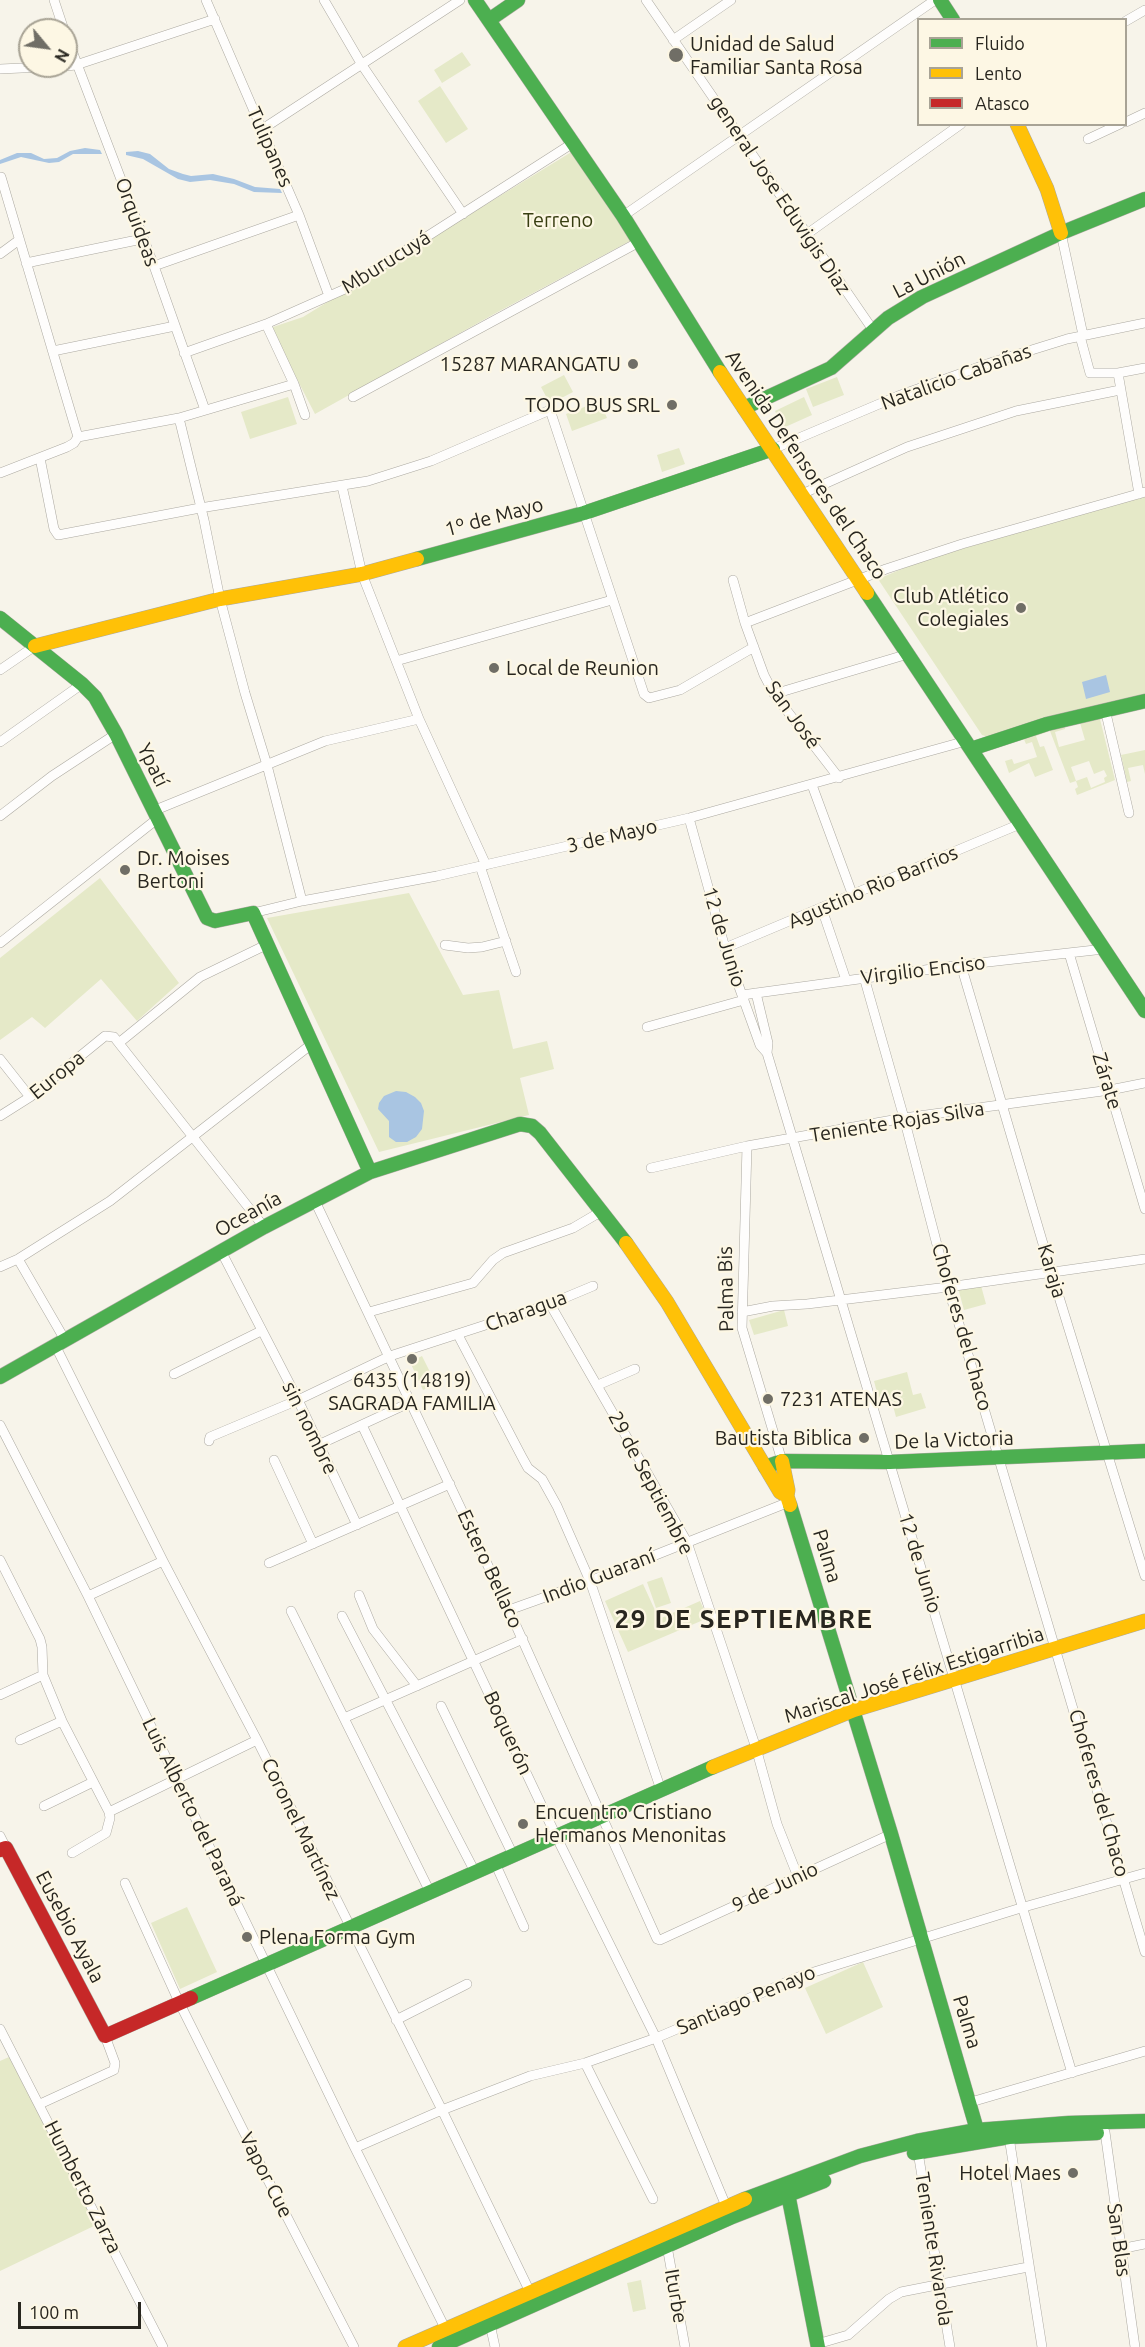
<!DOCTYPE html>
<html>
<head>
<meta charset="utf-8">
<style>
  body { margin:0 }
  #map { position:relative; width:1145px; height:2347px; overflow:hidden; background:#f7f4ea; font-family:Ubuntu,sans-serif }
  canvas { display:block }
  .legend { position:absolute; left:917px; top:18px; width:210px; height:108px; box-sizing:border-box; background:#fdf7e4; border:2px solid #a8a395; margin:0; padding:8px 10px; list-style:none; font-size:18px; color:#28261f }
  .legend li { display:flex; align-items:center; gap:12px; height:30px }
  .legend b { width:30px; border:2px solid #a8a395 }
  .north { position:absolute; left:18px; top:18px; width:60px; height:60px; box-sizing:border-box; background:#fdf7e4; border:2px solid #a8a395; border-radius:50%; rotate:119deg; font-size:16px; font-weight:700; line-height:24px; text-align:center; color:#28261f }
  .north::after { content:''; display:block; margin:auto; width:21px; height:27px; background:#706e66; clip-path:polygon(50% 0,100% 100%,50% 72%,0 100%) }
  .scale { position:absolute; left:18px; top:2302px; width:123px; height:27px; box-sizing:border-box; border:3px solid #28261f; border-top:0; padding-left:8px; font-size:18px; line-height:21px; white-space:nowrap; color:#28261f; -webkit-text-stroke:4px #fdf7e4; paint-order:stroke }
</style>
</head>
<body>
<div id="map">
<canvas width="1145" height="2347"></canvas>
<ul class="legend">
<li><b style="height:8px;background:#4caf50"></b>Fluido</li>
<li><b style="height:8px;background:#ffc107"></b>Lento</li>
<li><b style="height:8px;background:#c62828"></b>Atasco</li>
</ul>
<div class="north">N</div>
<div class="scale">100 m</div>
</div>
<script>
const g = document.querySelector('canvas').getContext('2d');
g.lineJoin = 'round';
function fill(path, color) { g.fillStyle = color; g.fill(path, 'evenodd'); }
const shape = rows => new Path2D(rows.map(r => 'M' + r).join(''));
function trace(path, color, width, dash) { g.strokeStyle = color; g.lineWidth = width; g.lineCap = dash ? 'butt' : 'round'; g.setLineDash(dash || []); g.stroke(path); }
function label(font, color, halo, rows, align = 'center') {
  g.font = font + ' Ubuntu,sans-serif'; g.lineWidth = 4.5; g.setLineDash([]); g.textBaseline = 'middle'; g.strokeStyle = halo; g.fillStyle = color; for (const [text, x, y, turn = 0] of rows) {
    g.save(); g.translate(x, y); g.rotate((+turn || 0) * Math.PI / 180); g.textAlign = isNaN(turn) ? turn : align; if (halo) g.strokeText(text, 0, 0); g.fillText(text, 0, 0); g.restore();
  }
}
const green = shape([
  [462,52,471,65,442,83,434,70],
  [440,86,468,129,446,143,418,101],
  [573,151,635,236,630,241,494,314,315,414,272,331,273,327,303,317],
  [564,375,573,392,550,404,541,387],
  [837,377,844,395,813,407,806,389],
  [288,397,297,424,250,439,241,412],
  [804,397,812,415,783,428,775,411],
  [600,401,607,418,572,431,566,414],
  [679,448,685,464,662,472,657,455],
  [1145,496,1145,695,988,737,982,735,878,579,909,566,944,554],
  [1099,715,1115,780,1077,795,1075,789,1078,787,1076,781,1070,783,1050,731,1036,736,1040,747,1044,746,1053,770,1035,777,1029,763,1009,773,1005,761,1012,759,1014,764,1037,757,1032,742,1026,744,1023,737],
  [1080,723,1085,740,1059,747,1055,732,1065,729,1065,727],
  [1089,761,1094,774,1104,770,1107,776,1104,778,1105,782,1091,788,1087,777,1076,781,1071,767],
  [1145,750,1145,774,1143,765,1128,768,1131,781,1127,782,1121,755],
  [100,878,179,983,137,1021,101,979,45,1028,32,1017,0,1040,0,958],
  [409,893,463,995,499,990,513,1049,547,1041,554,1069,520,1078,529,1115,379,1152,267,918],
  [980,1282,986,1304,964,1310,958,1288],
  [784,1310,788,1326,754,1335,749,1320],
  [422,1356,436,1384,423,1390,410,1362],
  [907,1372,913,1395,921,1393,926,1408,896,1417,892,1402,906,1397,880,1404,874,1381],
  [662,1577,671,1603,656,1608,647,1582],
  [643,1584,659,1619,700,1601,708,1618,628,1652,605,1601],
  [187,1907,217,1972,180,1989,151,1923],
  [863,1962,883,2007,826,2034,805,1988],
  [9,2057,96,2225,0,2271,0,2061],
  [641,2280,646,2309,633,2312,627,2283]
]);
const water = shape([
  [85,148,100,150,102,154,73,154,59,162,49,163,21,157,0,164,0,160,17,153,31,153,44,159,57,158,70,151],
  [138,151,150,154,169,169,183,174,191,176,213,174,234,179,255,187,280,189,282,193,254,192,234,184,210,180,190,182,178,179,143,159,126,155,126,152],
  [1106,675,1110,692,1086,699,1082,682],
  [396,1091,406,1092,415,1097,421,1103,424,1111,422,1129,416,1137,407,1142,396,1142,389,1137,389,1121,378,1109,379,1103,384,1096]
]);
const street = shape([
  [54,0,64,30],
  [206,0,299,215,329,296],
  [324,0,362,65,463,214],
  [646,0,873,330],
  [1126,21,1145,10],
  [66,35,154,266,205,410],
  [673,40,731,0],
  [66,66,76,65,215,19],
  [0,69,65,66],
  [1126,122,1145,113],
  [261,130,460,0],
  [1088,139,1120,124],
  [1,177,78,437],
  [623,216,935,0],
  [1061,233,1083,335],
  [807,234,961,124],
  [0,254,19,240],
  [26,263,142,239],
  [154,266,299,215],
  [266,324,294,384,305,415],
  [1080,336,1090,373,1118,373,1145,368],
  [53,351,175,326],
  [184,353,266,324,345,289,573,143],
  [1118,373,1139,494],
  [353,397,639,242],
  [179,418,204,520,220,599,245,693,267,765,302,901],
  [773,449,898,396,993,362,1067,339,1145,323],
  [40,458,54,529,58,535,200,508,368,481,431,461,550,410,644,694,649,698,680,690,754,647],
  [0,473,67,447,74,443,78,437,179,418,294,384],
  [342,486,362,574,419,719,486,865],
  [802,494,907,447,1016,411,1120,390],
  [733,580,745,623,764,675,774,694,839,778],
  [745,623,886,569,962,544,1145,492],
  [396,661,612,600],
  [0,670,35,646],
  [774,694,908,654],
  [1105,709,1129,813],
  [0,742,82,684],
  [812,785,853,896],
  [153,811,325,741,419,719],
  [0,816,52,776,116,734],
  [689,818,725,948,760,1045,767,1053],
  [480,866,516,972],
  [822,909,846,980],
  [253,913,302,901,437,876,689,818,966,741],
  [0,943,157,819],
  [445,945,468,948,482,947,506,941],
  [725,948,1020,824],
  [1069,953,1145,1209],
  [961,965,1051,1271,1145,1576],
  [864,977,904,1118,948,1287,1145,1952],
  [756,993,768,1043,767,1053,1072,2073],
  [742,995,961,965,1104,949],
  [647,1027,744,1000],
  [120,1042,200,977,268,944],
  [0,1059,30,1097],
  [0,1116,30,1097,105,1036,114,1037,264,1227],
  [747,1146,742,1328,782,1461],
  [651,1168,747,1146,904,1118,1110,1090,1145,1083],
  [314,1199,509,1610,657,1939,660,1940,891,1834],
  [221,1251,298,1400,357,1525],
  [18,1259,65,1340],
  [0,1267,18,1259,110,1201,313,1043],
  [550,1304,687,1542,756,1748,777,1824,798,1877],
  [369,1312,473,1283,493,1260,503,1253,573,1228,602,1211],
  [742,1312,773,1306,807,1304,948,1287,1145,1259],
  [458,1335,523,1459,528,1468,542,1479,557,1506,590,1581,661,1790],
  [55,1345,163,1561,257,1740,442,2110,530,2292],
  [174,1374,261,1331],
  [598,1385,635,1369],
  [0,1425,88,1596,355,2148,446,2330],
  [362,1425,556,1836,656,2038,726,2206],
  [209,1441,210,1437,298,1400,390,1356,550,1304,593,1286],
  [318,1445,411,1402],
  [274,1460,313,1544],
  [0,1560,40,1639,42,1647,43,1675,62,1721,109,1812,110,1818,106,1833,72,1853],
  [269,1563,450,1484],
  [359,1595,373,1629,417,1686],
  [88,1596,163,1561],
  [509,1610,590,1581,789,1502],
  [291,1611,430,1892],
  [342,1616,475,1872],
  [0,1695,43,1675],
  [441,1706,513,1855],
  [344,1718,523,1639],
  [20,1740,62,1721],
  [44,1806,93,1782],
  [109,1812,257,1740],
  [0,1836,6,1848],
  [495,1863,524,1927],
  [125,1883,179,2002,269,2182,354,2347],
  [396,2020,467,1984],
  [0,2029,163,2347],
  [585,2063,653,2199],
  [971,2102,1145,2051],
  [40,2104,114,2070,115,2063,105,2036],
  [1105,2132,1135,2347],
  [1009,2137,1042,2347],
  [355,2148,442,2110,530,2076,585,2063,656,2038,801,1976,1024,1907,1145,1873],
  [918,2152,950,2347],
  [667,2246,685,2347],
  [1120,2249,1145,2244],
  [490,2324,495,2347],
  [817,2344,848,2335,889,2299,901,2292,1028,2267]
]);
const fast = shape([
  [475,0,623,216,720,372],
  [940,0,953,20],
  [489,20,518,0],
  [744,408,831,368,888,318,922,297,1061,233,1145,199],
  [417,559,584,513,773,449],
  [867,593,1145,1011],
  [0,618,82,684,95,697,116,734,207,918,215,921,253,913,370,1172],
  [971,749,1047,724,1145,701],
  [0,1377,264,1227,370,1172,520,1124,532,1126,540,1133,626,1243],
  [765,1467,782,1461,890,1462,1145,1451],
  [790,1505,891,1834,977,2130],
  [191,1998,713,1767],
  [914,2153,1009,2137,1097,2133],
  [788,2194,818,2347],
  [745,2199,860,2156,917,2141,977,2130,1069,2123,1145,2121],
  [439,2347,732,2217,824,2181]
]);
const slow = shape([
  [1017,124,1047,189,1061,233],
  [720,372,867,593],
  [35,646,220,599,362,574,417,559],
  [626,1243,667,1302,780,1492,787,1496,790,1505],
  [782,1461,788,1490,787,1496],
  [713,1767,854,1710,1145,1621],
  [405,2347,745,2199]
]);
const jam = shape([
  [0,1850,6,1848,105,2036,191,1998]
]);
const markers = [
  [676,55,8,"#706e66"],
  [633,364,6,"#706e66"],
  [672,405,6,"#706e66"],
  [1021,608,6,"#706e66"],
  [494,668,6,"#706e66"],
  [125,870,6,"#706e66"],
  [412,1359,6,"#706e66"],
  [768,1399,6,"#706e66"],
  [864,1438,6,"#706e66"],
  [523,1824,6,"#706e66"],
  [247,1937,6,"#706e66"],
  [1073,2173,6,"#706e66"]
];
const poiNames = [
  ["Unidad de Salud",690,44],
  ["Familiar Santa Rosa",690,67],
  ["15287 MARANGATU",621,364,"right"],
  ["TODO BUS SRL",660,405,"right"],
  ["Club Atlético",1009,596,"right"],
  ["Colegiales",1009,619,"right"],
  ["Local de Reunion",506,668],
  ["Dr. Moises",137,858],
  ["Bertoni",137,881],
  ["6435 (14819)",412,1380,"center"],
  ["SAGRADA FAMILIA",412,1403,"center"],
  ["7231 ATENAS",780,1399],
  ["Bautista Biblica",852,1438,"right"],
  ["Encuentro Cristiano",535,1812],
  ["Hermanos Menonitas",535,1835],
  ["Plena Forma Gym",259,1937],
  ["Hotel Maes",1061,2173,"right"]
];
const streetNames = [
  ["Tulipanes",270,147,66],
  ["general Jose Eduvigis Diaz",780,195,56],
  ["Orquideas",137,222,70],
  ["Mburucuyá",386,262,-32],
  ["La Unión",929,275,-27],
  ["Natalicio Cabañas",956,377,-20],
  ["Avenida Defensores del Chaco",806,465,56],
  ["1º de Mayo",494,517,-15],
  ["San José",793,715,54],
  ["Ypatí",153,765,64],
  ["3 de Mayo",612,836,-13],
  ["Agustino Rio Barrios",873,887,-23],
  ["12 de Junio",724,937,73],
  ["Virgilio Enciso",923,970,-7],
  ["Europa",57,1075,-39],
  ["Zárate",1107,1081,73],
  ["Teniente Rojas Silva",897,1122,-9],
  ["Oceanía",248,1214,-29],
  ["Karaja",1052,1271,73],
  ["Palma Bis",726,1289,-91],
  ["Charagua",526,1311,-20],
  ["Choferes del Chaco",962,1327,74],
  ["sin nombre",310,1428,64],
  ["De la Victoria",954,1440,-2],
  ["29 de Septiembre",651,1483,62],
  ["Palma",827,1556,73],
  ["12 de Junio",920,1563,73],
  ["Estero Bellaco",490,1569,65],
  ["Indio Guaraní",599,1576,-21],
  ["Mariscal José Félix Estigarribia",914,1675,-18],
  ["Boquerón",508,1733,65],
  ["Choferes del Chaco",1099,1793,74],
  ["Luis Alberto del Paraná",193,1812,64],
  ["Coronel Martínez",301,1829,64],
  ["9 de Junio",775,1887,-25],
  ["Eusebio Ayala",70,1927,62],
  ["Santiago Penayo",746,2000,-23],
  ["Palma",967,2022,73],
  ["Vapor Cue",266,2175,63],
  ["Humberto Zarza",83,2187,63],
  ["San Blas",1119,2240,82],
  ["Teniente Rivarola",934,2249,81],
  ["Iturbe",676,2296,80]
];
const parkNames = [
  ["Terreno",558,220]
];
const districtNames = [
  ["29 DE SEPTIEMBRE",744,1619]
];
fill(green, '#e5e9c8');
fill(water, '#a9c5e2');
trace(street, '#aca9a1', 10);
trace(fast, '#aca9a1', 15);
trace(slow, '#aca9a1', 15);
trace(jam, '#aca9a1', 15);
trace(street, '#fefdfc', 9);
trace(fast, '#4caf50', 14);
trace(slow, '#ffc107', 14);
trace(jam, '#c62828', 14);
for (const [x, y, r, color] of markers) { const dot = new Path2D(); dot.arc(x, y, r, 0, 2 * Math.PI); g.fillStyle = color; g.fill(dot); trace(dot, '#fdf7e4', 2); }
label('20px', '#28261f', '#fdf7e4', poiNames, 'left');
label('20px', '#28261f', '#fdf7e4', streetNames);
label('20px', '#383e11', '#fdf7e4', parkNames);
g.letterSpacing = '1.5px';
label('bold 26px', '#28261f', '#fdf7e4', districtNames);
g.letterSpacing = '0px';
</script>
</body>
</html>
